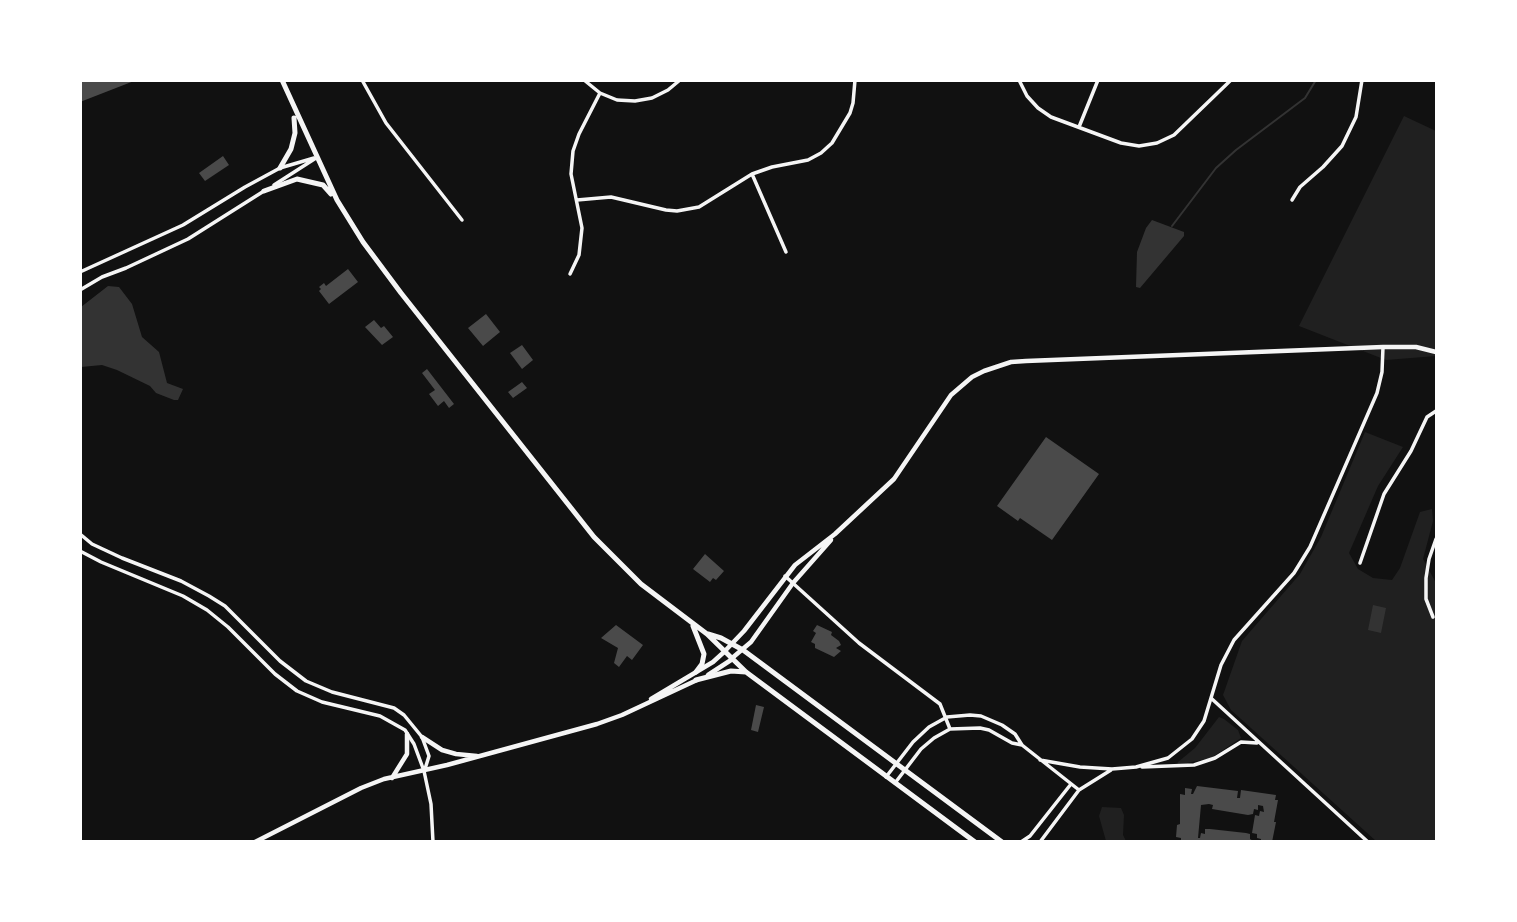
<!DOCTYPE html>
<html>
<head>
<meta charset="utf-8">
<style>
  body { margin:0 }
  #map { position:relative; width:1517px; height:922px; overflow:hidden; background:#111; font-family:"Asap Condensed",sans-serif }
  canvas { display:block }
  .frame { position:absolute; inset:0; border:82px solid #fff; pointer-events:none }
</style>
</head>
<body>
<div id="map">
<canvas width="1517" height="922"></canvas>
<div class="frame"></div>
</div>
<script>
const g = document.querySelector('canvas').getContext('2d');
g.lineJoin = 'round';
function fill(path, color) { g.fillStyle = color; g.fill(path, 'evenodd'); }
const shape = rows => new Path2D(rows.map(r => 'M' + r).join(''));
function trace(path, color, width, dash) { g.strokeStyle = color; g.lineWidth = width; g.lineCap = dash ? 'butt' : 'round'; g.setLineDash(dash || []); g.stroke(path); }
const green = shape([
  [1404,116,1436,131,1436,356,1386,360,1299,326],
  [1365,432,1403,447,1378,486,1349,553,1358,569,1373,578,1392,580,1400,568,1420,512,1432,509,1433,521,1423,559,1436,583,1436,841,1376,841,1231,710,1223,695,1242,641,1300,574,1321,537],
  [1219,717,1224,719,1238,730,1241,738,1211,758,1177,765,1178,762,1195,748],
  [1102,807,1121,808,1124,815,1123,835,1126,841,1106,841,1099,816]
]);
const water = shape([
  [1152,220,1184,232,1184,236,1140,288,1136,287,1137,252,1146,228],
  [108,286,119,287,132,304,142,337,159,352,167,383,183,389,178,400,174,400,156,393,150,386,117,370,102,365,81,367,81,307],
  [1373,605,1386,608,1381,633,1368,630]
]);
const stream = shape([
  [1172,226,1216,168,1236,150,1305,98,1316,80]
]);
const building = shape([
  [80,80,134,80,134,81,80,102],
  [223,156,229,165,205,181,199,173],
  [348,269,358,282,329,304,319,291,321,289,319,287,324,283,326,286],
  [486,314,500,332,483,346,468,328],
  [374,320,381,328,384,326,393,337,382,345,365,327],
  [522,345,533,360,522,369,510,353],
  [427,369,454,404,449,408,444,401,438,406,429,394,435,390,422,373],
  [522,382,527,388,513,398,508,392],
  [1046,437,1099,474,1052,540,1020,518,1018,521,997,506],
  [705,554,724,571,716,580,713,578,710,582,693,569],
  [616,625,643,645,632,660,627,656,619,667,614,663,618,648,601,638],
  [817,625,832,632,831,635,839,641,841,645,836,648,841,651,834,657,815,648,815,644,811,642,816,633,813,631],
  [756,705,764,707,758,732,751,730],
  [1197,786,1238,791,1237,798,1240,798,1241,790,1276,795,1275,800,1278,800,1274,822,1276,822,1272,842,1261,842,1261,839,1257,838,1257,834,1252,833,1255,815,1259,816,1260,811,1264,812,1263,806,1258,805,1258,810,1254,809,1253,814,1248,815,1212,809,1213,805,1209,804,1201,805,1198,838,1200,838,1201,833,1205,834,1205,829,1210,829,1246,833,1250,834,1250,839,1255,842,1181,842,1181,838,1176,837,1177,825,1180,824,1180,794,1185,795,1185,788,1192,789,1191,794,1193,794]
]);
const minor = shape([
  [362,80,386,123,462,220],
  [584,80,600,93,617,100,635,101,652,98,668,90,680,80],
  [1019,80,1027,96,1038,108,1051,117,1121,143,1139,146,1157,143,1174,135,1231,80],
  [1079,127,1098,80],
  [752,174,786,252],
  [274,185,316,158],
  [577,200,611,197,666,210,677,211,699,207,752,174,772,167,808,160,821,153,832,143,850,113,853,103,855,80],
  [1292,200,1300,187,1323,167,1342,146,1356,117,1362,80],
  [80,272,183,225,245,187,280,168,314,158],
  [570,274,579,255,582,228,571,174,573,151,579,134,600,93],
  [80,290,102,277,126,268,188,239,264,191],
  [80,534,92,544,122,558,181,581,209,596,225,606,280,661,306,681,332,692,394,708,404,715,422,737,429,756,425,769],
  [80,551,101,562,183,596,207,610,228,627,275,674,297,691,322,702,380,716,405,730,414,744,424,771,431,804,433,842],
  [1360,563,1384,494,1411,451,1427,417,1436,411],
  [785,576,859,643,940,704,950,729],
  [1433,617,1426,599,1426,578,1429,559,1436,539],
  [1212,699,1368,842],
  [1040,760,1080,767,1112,769,1136,767,1168,758,1192,739,1204,721,1221,665,1234,640,1294,573,1310,547,1377,393,1382,372,1383,347],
  [1142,767,1194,765,1215,758,1241,742,1257,743],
  [886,777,913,742,929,727,947,717,970,715,981,716,1002,725,1015,734,1022,745,1079,790],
  [895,783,921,749,934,738,950,729,980,728,989,730,1012,743,1022,745],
  [1021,842,1030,836,1071,784],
  [1040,842,1079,790,1111,770]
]);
const tertiary = shape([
  [724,652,744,631,795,565,835,534,894,479,951,395,972,377,984,371,1011,362,1026,361,1383,347,1416,347,1436,352],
  [731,659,751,642,793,583,831,540]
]);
const secondary = shape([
  [708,675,731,660],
  [651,699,713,662,724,652],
  [422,737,442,750,456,754,477,756],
  [392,778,407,754,407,734],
  [255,842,361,788,384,779,447,765,597,724,622,715,697,680]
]);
const primary = shape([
  [282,80,337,200,363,242,401,293,594,537,641,584,707,634,746,672,975,842],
  [280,168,291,149,295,133,294,118],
  [264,191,297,179,323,185,331,194],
  [693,626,704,654,702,664,696,672],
  [708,634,721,638,743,650,1002,842],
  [696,680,731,671,746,672]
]);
fill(green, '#202020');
fill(water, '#333');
trace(stream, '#333', 2);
fill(building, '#4a4a4a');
trace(minor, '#f5f5f5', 3.5);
trace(tertiary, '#f5f5f5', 4.5);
trace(secondary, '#f5f5f5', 4.5);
trace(primary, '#f5f5f5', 5);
</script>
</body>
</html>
